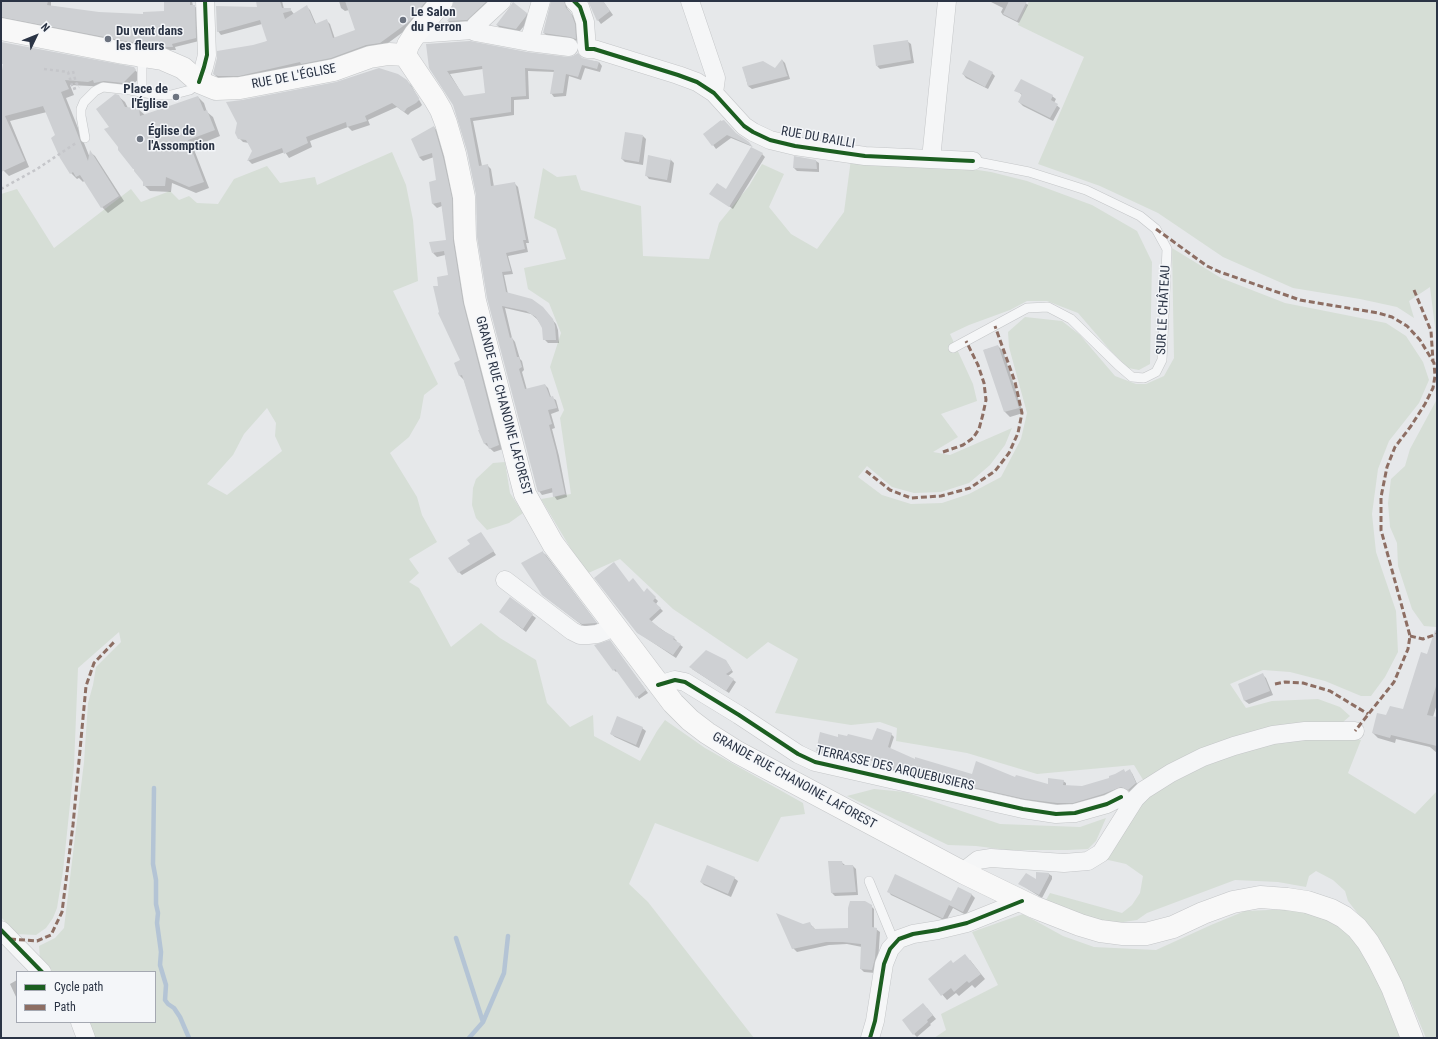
<!DOCTYPE html>
<html>
<head>
<meta charset="utf-8">
<style>
  body { margin:0 }
  #map { position:relative; width:1438px; height:1039px; overflow:hidden; background:#e6e8ea; font-family:"Roboto Condensed",sans-serif }
  canvas { display:block }
  .frame { position:absolute; inset:0; border:2px solid #2b3445; pointer-events:none }
  .legend { position:absolute; left:16px; top:971px; width:140px; height:52px; box-sizing:border-box; background:#f4f6f9; border:1px solid #a4a8b1; margin:0; padding:5px 7px; list-style:none; font-size:12px; color:#2b3445 }
  .legend li { display:flex; align-items:center; gap:8px; height:20px }
  .legend b { width:20px; border:1px solid #a4a8b1 }
  .north { position:absolute; left:16px; top:16px; width:40px; height:40px; -webkit-text-stroke:3px #f4f6f9; paint-order:stroke; rotate:47deg; font-size:11px; font-weight:700; line-height:16px; text-align:center; color:#2b3445 }
  .north::after { content:''; display:block; margin:auto; width:14px; height:18px; background:#2b3445; clip-path:polygon(50% 0,100% 100%,50% 72%,0 100%) }
</style>
</head>
<body>
<div id="map">
<canvas width="1438" height="1039"></canvas>
<div class="frame"></div>
<ul class="legend">
<li><b style="height:5px;background:#1b5e20"></b>Cycle path</li>
<li><b style="height:5px;background:#8d6e63"></b>Path</li>
</ul>
<div class="north">N</div>
</div>
<script>
const g = document.querySelector('canvas').getContext('2d');
g.lineJoin = 'round';
function fill(path, color) { g.fillStyle = color; g.fill(path, 'evenodd'); }
const shape = rows => new Path2D(rows.map(r => 'M' + r).join(''));
function trace(path, color, width, dash) { g.strokeStyle = color; g.lineWidth = width; g.lineCap = dash ? 'butt' : 'round'; g.setLineDash(dash || []); g.stroke(path); }
function label(font, color, halo, rows, align = 'center') {
  g.font = font + ' "Roboto Condensed",sans-serif'; g.lineWidth = 3; g.setLineDash([]); g.textBaseline = 'middle'; g.strokeStyle = halo; g.fillStyle = color; for (const [text, x, y, turn = 0] of rows) {
    g.save(); g.translate(x, y); g.rotate((+turn || 0) * Math.PI / 180); g.textAlign = isNaN(turn) ? turn : align; if (halo) g.strokeText(text, 0, 0); g.fillText(text, 0, 0); g.restore();
  }
}
const green = shape([
  [1029,1,1437,1,1437,343,1430,287,1409,301,1414,318,1397,307,1360,299,1293,288,1223,257,1158,213,1100,186,1038,164,1084,57,1018,25],
  [392,152,406,185,413,220,418,281,393,291,438,384,424,395,420,418,409,437,390,453,417,497,422,515,437,542,409,559,419,573,409,582,419,588,451,647,481,623,500,638,536,660,547,703,570,727,593,715,594,736,640,761,657,731,665,720,705,748,803,803,805,814,781,817,758,862,655,823,629,884,648,902,754,1038,95,1038,89,1022,155,1022,155,972,51,972,40,960,39,946,55,938,64,928,84,762,88,703,93,685,96,667,121,642,119,632,78,668,74,766,63,871,57,908,53,918,46,928,36,935,16,934,1,917,1,194,17,189,54,248,131,189,141,202,170,191,179,200,189,196,197,203,218,204,234,179,267,166,280,183,315,177,317,185],
  [267,408,276,423,275,436,282,451,227,495,207,484,233,455,244,434],
  [851,159,958,167,991,172,1027,181,1092,205,1137,231,1152,262,1150,364,1139,370,1128,368,1110,350,1078,313,1047,301,1027,301,1010,310,969,325,950,334,973,384,977,401,941,414,958,437,933,452,950,455,1012,428,1005,445,990,465,969,483,941,492,914,493,892,487,867,466,858,477,882,495,911,504,942,503,969,494,1001,477,1021,439,1027,413,1009,347,1008,332,1025,317,1062,321,1080,335,1115,376,1136,384,1146,384,1164,376,1174,358,1172,248,1221,278,1285,303,1386,323,1406,336,1423,362,1429,380,1419,403,1389,441,1378,469,1372,514,1376,552,1396,611,1398,652,1385,677,1371,696,1361,696,1325,681,1290,672,1263,670,1230,684,1246,708,1272,701,1318,699,1340,707,1350,716,1343,722,1306,724,1145,783,1134,765,1037,774,967,753,896,741,897,728,880,722,851,725,775,713,798,659,768,642,747,659,673,609,620,559,586,574,541,499,571,494,560,418,564,410,550,367,561,333,549,303,528,289,524,268,566,259,556,229,534,218,543,168,557,177,576,175,581,190,641,206,643,256,709,259,719,223,749,186,762,164,784,174,769,207,791,234,817,249,844,212],
  [1437,399,1437,626,1436,627,1424,626,1412,609,1398,566,1397,543,1390,527,1388,503,1391,479,1405,466,1410,449],
  [505,462,510,493,523,513,509,523,487,530,476,518,472,505,473,488,476,479,493,463],
  [1330,738,1361,740,1348,773,1415,814,1437,791,1437,1038,1426,1038,1410,1000,1384,947,1348,901,1345,891,1333,880,1316,871,1309,876,1306,887,1278,882,1235,880,1147,913,1137,920,1117,923,1081,917,1045,902,1050,893,1122,913,1132,905,1140,893,1143,876,1126,864,1104,859,1140,803,1151,794,1194,771,1230,755,1279,740],
  [874,789,905,792,1000,824,1080,827,1106,818,1096,841,1088,849,1067,850,1007,850,976,846,948,845,847,796],
  [1292,909,1323,916,1341,927,1355,942,1373,968,1400,1038,934,1038,946,1030,941,1014,998,985,972,932,1023,914,1063,936,1094,947,1156,950,1211,925,1245,911]
]);
const shadow = shape([
  [1,1,51,1,51,6,98,13,144,15,165,12,165,1,192,1,193,6,194,6,198,9,199,41,175,47,176,50,170,50,1,20],
  [257,1,282,1,284,9,290,9,294,14,307,7,310,10,316,24,327,21,330,24,335,39,356,31,349,10,345,11,341,8,339,1,432,1,414,24,384,46,335,61,243,79,223,80,218,78,214,74,254,46,268,41,262,24,221,35,218,31,259,8],
  [455,1,494,1,471,23,452,25,448,21,455,13],
  [552,1,568,1,567,8,574,17,578,29,579,42,575,40,547,36,544,33],
  [589,1,603,1,613,15,601,24,598,20],
  [989,1,1023,1,1028,5,1019,23,1003,15,1001,12,1003,8],
  [526,13,529,17,529,20,519,32,500,28,497,25],
  [907,41,911,44,914,63,880,69,877,66],
  [1,43,133,68,139,74,141,77,129,88,70,85,74,95,66,98,90,158,90,152,95,156,124,201,108,213,102,207,85,180,83,182,79,178,77,179,71,173,61,157,56,136,47,112,10,121,29,167,9,176,3,170,1,165,1,83,4,63,1,63],
  [527,53,582,59,599,62,602,66,600,72,585,68,581,80,569,76,566,96,554,97,551,93,555,72,528,71,529,99,514,100,514,115,473,121,482,166,487,165,491,169,494,187,514,183,518,187,529,243,526,243,528,252,508,256,513,274,504,275,508,294,546,312,556,324,558,330,559,343,548,343,544,339,543,328,537,319,531,314,505,308,512,338,515,342,520,359,522,361,524,370,522,372,527,390,545,385,548,388,551,397,556,400,559,411,551,414,555,428,552,429,559,456,567,497,557,500,554,496,554,492,542,495,539,491,468,150,454,105,429,67],
  [483,69,486,94,464,97,450,74],
  [782,60,785,63,790,79,752,89,748,86,743,67,776,69],
  [992,73,995,76,988,89,966,78,963,74],
  [406,81,411,85,422,105,420,107,411,112,408,115,397,107,368,120,370,125,352,131,348,127,310,141,312,147,289,158,285,152,252,164,248,160,253,151,249,143,243,142,239,138],
  [1016,90,1052,96,1056,99,1054,103,1060,108,1053,121,1023,106,1019,102,1022,95],
  [118,96,125,102,128,108,138,109,145,115,198,97,204,103,207,112,213,117,220,136,193,147,209,188,196,193,172,183,171,192,150,191,144,185,144,182,110,127],
  [434,127,437,131,446,162,503,449,494,452,485,444,464,380,460,376,455,363,461,361,440,286,449,276,445,255,437,257,433,253,447,240,442,206,437,208,433,204,438,181,434,157,423,161,419,157],
  [705,134,737,135,753,147,731,138,716,149],
  [643,136,646,139,643,165,625,162,622,159],
  [762,154,765,157,733,209,711,194,727,191],
  [671,160,674,163,671,183,649,179,646,175],
  [816,161,819,163,819,172,797,171,794,168],
  [998,346,1003,351,1023,413,1010,417,1005,412,984,350],
  [481,533,496,555,462,575,459,572,471,545],
  [542,552,546,555,599,626,587,627,582,625,547,598],
  [629,583,644,593,647,590,658,601,656,604,663,611,651,622,674,638,677,641,676,642,683,647,676,658,637,632],
  [500,612,532,615,536,618,526,632],
  [612,644,648,693,639,699,618,670,616,672,614,670],
  [1437,651,1437,704,1433,717,1437,718,1437,753,1430,747,1396,739,1395,743,1378,738,1373,733,1387,716,1404,710,1428,655],
  [728,664,733,672,728,676,736,682,729,693,692,669],
  [1263,675,1266,678,1273,695,1249,704,1245,701,1239,684],
  [642,728,646,731,639,748,615,737,611,734],
  [891,734,894,737,890,749,916,760,972,775,1016,779,1048,786,1063,781,1066,783,1066,786,1082,787,1110,779,1124,771,1126,773,1129,771,1132,773,1138,786,1131,792,1125,789,1106,797,1076,805,1060,806,1029,801,896,771,861,756,860,763,820,753,817,750,838,738,872,742],
  [841,862,845,865,853,866,856,869,858,895,835,896,832,893],
  [1037,873,1049,874,1052,876,1052,879,1042,898,1020,884,1037,880],
  [734,878,738,881,731,897,704,885,701,882],
  [888,891,952,903,971,894,975,898,966,915,953,908,946,921,891,895],
  [871,906,874,909,874,929,876,929,880,932,878,962,875,973,864,972,861,969,862,947,847,944,829,945,797,952,793,948,803,925,809,923,816,930,849,929],
  [970,960,985,979,975,988,972,985,959,996,956,993,947,1000,929,979,954,964],
  [17,980,17,999,10,984],
  [927,1008,936,1019,930,1024,931,1025,917,1037,914,1034]
]);
const stream = shape([
  [154,788,153,864,156,880,156,904,158,913,157,923,161,952,160,965,166,985,165,1000,168,1004,174,1008,180,1017,189,1038],
  [456,938,483,1022],
  [469,1038,483,1022,504,973,508,936]
]);
const building = shape([
  [1,1,48,1,47,5,99,12,143,14,143,12,164,11,164,1,190,1,190,5,195,5,196,38,172,44,173,47,166,47,125,41,1,17],
  [256,1,280,1,282,8,291,8,291,11,283,13,285,19,307,5,315,24,327,19,333,38,355,30,345,1,426,1,410,21,380,43,366,45,331,58,301,64,300,62,239,76,218,76,213,74,217,58,217,51,253,45,267,41,260,20,217,32,216,6,257,7],
  [454,1,487,1,467,20,447,21,453,13,450,11],
  [551,1,564,1,566,8,571,13,575,24,576,39,570,37,543,33],
  [588,1,603,1,610,11,597,21],
  [1009,1,1027,1,1017,21,1003,14],
  [513,2,527,13,526,16,516,29,496,25,509,8],
  [908,40,911,60,876,66,873,45],
  [470,41,527,52,568,57,573,56,578,53,582,58,599,62,597,69,582,65,578,77,566,74,563,93,550,94,554,70,525,68,526,96,511,97,511,112,470,118,479,166,488,164,491,186,515,182,526,240,523,240,525,249,506,253,511,271,502,272,506,292,532,299,543,307,553,319,555,326,556,340,543,340,542,328,536,317,526,311,502,306,510,338,512,337,517,357,519,357,522,367,519,369,525,389,545,384,550,397,553,396,557,408,548,410,552,424,549,425,556,451,565,494,553,497,552,488,538,492,537,489,487,298,477,237,476,195,467,151,453,105,429,68,426,44],
  [482,66,485,93,464,96,447,71],
  [1,42,134,67,136,70,123,83,104,81,94,83,93,80,88,82,65,80,69,89,61,92,88,161,90,150,119,196,101,208,80,175,76,177,73,172,70,174,60,158,51,138,55,135,43,106,5,116,25,161,1,172,1,76,3,64,1,64],
  [782,59,787,75,788,76,748,86,742,67,763,61,775,68],
  [969,60,993,72,985,87,962,74],
  [379,68,398,74,407,80,419,98,419,100,416,103,407,108,404,112,392,103,365,116,367,121,347,127,346,122,306,137,308,143,284,154,282,148,247,161,252,151,246,140,238,139,235,133,237,123,226,102,242,100,336,82],
  [1021,79,1053,95,1051,100,1058,104,1050,118,1018,102,1022,94,1014,91],
  [115,94,119,95,125,107,139,108,140,116,198,96,204,111,207,110,215,130,188,140,204,182,189,187,166,177,165,186,143,186,143,182,134,171,134,169,133,169,118,150,118,147,104,129,109,127,96,109],
  [721,120,721,121,724,120,736,133,749,142,752,146,727,135,712,146,703,134],
  [434,126,443,157,452,198,453,240,463,303,499,445,489,449,487,443,484,444,478,430,479,430,467,391,462,375,459,376,454,363,460,360,438,313,439,312,433,286,438,286,437,277,448,275,444,251,432,253,429,242,446,240,441,202,432,204,429,182,436,180,432,153,419,157,411,139],
  [625,132,643,135,639,162,621,159],
  [751,147,763,153,729,207,709,194,717,183,726,189],
  [648,155,670,160,671,158,667,180,645,176],
  [794,156,816,160,817,169,793,168],
  [998,345,1019,408,1004,412,983,350],
  [481,532,494,551,458,573,448,558,470,544,467,540],
  [543,551,543,552,597,623,582,624,578,622,542,595,521,563],
  [614,562,629,582,633,578,644,592,647,588,656,597,653,601,661,608,649,619,662,630,675,637,673,639,681,644,673,655,637,633,594,578],
  [510,597,533,614,523,629,499,612],
  [1435,630,1437,631,1437,683,1427,715,1437,717,1437,746,1391,735,1390,738,1372,733,1377,713,1386,715,1390,706,1403,709,1421,652,1427,654],
  [610,640,646,690,636,698,615,669,613,671,594,645],
  [706,650,726,660,732,670,726,674,734,679,726,691,689,667],
  [1263,673,1270,691,1244,701,1238,684],
  [617,716,643,727,636,745,610,734],
  [877,728,892,733,888,747,915,759,915,757,972,774,976,761,1015,777,1016,775,1048,784,1048,778,1064,780,1063,785,1082,786,1109,778,1109,776,1115,774,1124,769,1125,772,1130,769,1136,783,1128,790,1121,787,1103,794,1073,803,1057,803,1025,799,892,769,859,754,857,760,816,751,820,732,838,737,838,734,847,736,848,734,872,740],
  [828,861,842,861,843,865,853,865,856,892,831,893],
  [707,865,735,877,728,894,700,882],
  [1036,872,1049,873,1049,876,1039,895,1018,884,1026,873,1036,879],
  [895,874,951,901,958,887,972,894,963,912,949,905,943,918,942,918,887,892],
  [850,901,865,901,872,905,872,927,877,928,875,958,872,970,860,969,861,944,843,942,826,942,792,949,776,913,803,924,810,922,812,927,813,926,814,929,848,928,848,908],
  [965,954,981,974,969,983,967,981,954,992,951,988,941,996,928,979,951,960,953,963],
  [923,1003,933,1015,927,1020,928,1022,913,1035,902,1020]
]);
const path = shape([
  [44,69,68,72,73,89,79,87],
  [73,71,76,83,80,87],
  [1,189,37,169,76,143]
]);
const lane = shape([
  [142,56,142,92],
  [85,138,81,116,81,109,84,102,95,91,103,87,130,90,157,95,171,95,190,90,199,82],
  [953,348,1027,308,1048,307,1071,319,1118,365,1132,377,1144,378,1156,372,1162,360,1167,249,1156,229,1140,216,1086,190,1029,172,973,161],
  [869,881,895,944]
]);
const street = shape([
  [574,1,580,7,585,22,587,49,594,49,678,75,697,82,714,93,744,126,753,132,770,140,795,146,865,156,973,161],
  [690,1,716,78,714,93],
  [473,30,476,25,502,1],
  [415,34,473,30,475,32,529,42,569,47],
  [529,42,541,1],
  [199,82,204,67,207,55,205,1],
  [931,159,947,1],
  [505,580,572,631,580,635,588,635,597,634,605,631,613,625],
  [658,685,675,680,685,682,739,715,798,754,815,762,1023,809,1056,814,1075,813,1107,804,1121,797],
  [964,873,969,867,978,860,991,858,1064,863,1088,861,1101,853,1135,799,1144,790,1171,773,1203,757,1234,746,1273,735,1305,731,1355,731],
  [1,930,42,972],
  [80,1022,86,1038],
  [870,1038,875,1021,884,964,890,949,899,939,913,934,938,930,967,923,1022,901]
]);
const secondary = shape([
  [1,29,123,53,162,59,183,68,199,82,216,89,240,88,334,70,370,57,389,54,405,55,408,45,415,34,442,1],
  [405,55,434,98,441,110,446,123,455,154,464,197,465,238,475,301,525,494,553,544,673,703,690,720,707,733,737,752,964,873,1034,907,1080,925,1100,931,1123,934,1146,934,1173,927,1203,913,1233,902,1260,897,1287,899,1307,902,1331,910,1344,917,1357,928,1368,942,1379,961,1392,987,1412,1038]
]);
const quiet = shape([
  [1156,229,1207,266,1220,272,1300,300,1378,313,1392,317,1407,326,1420,340,1434,363,1435,376,1433,388,1425,404,1411,426,1395,447,1387,467,1381,497,1381,530,1410,636,1408,649,1394,682,1355,731],
  [1414,290,1431,331,1433,361],
  [943,452,963,445,973,438,979,429,983,414,986,400,984,383,978,365,966,341],
  [866,471,890,490,911,498,941,496,970,488,995,471,1009,453,1018,433,1022,413,1015,382,995,326],
  [1410,636,1423,639,1437,634],
  [1275,684,1285,682,1303,683,1330,691,1368,714],
  [10,939,37,941,51,935,62,912,73,825,86,686,94,663,115,641]
]);
const cycleway = shape([
  [574,1,580,7,585,22,587,49,594,49,678,75,697,82,714,93,744,126,753,132,770,140,795,146,865,156,973,161],
  [199,82,204,67,207,55,205,1],
  [658,685,675,680,685,682,739,715,798,754,815,762,1023,809,1056,814,1075,813,1107,804,1121,797],
  [1,930,42,972],
  [870,1038,875,1021,884,964,890,949,899,939,913,934,938,930,967,923,1022,901]
]);
const markers = [
  [403,20,4,"#6c737f"],
  [108,39,4,"#6c737f"],
  [176,97,4,"#6c737f"],
  [140,139,4,"#6c737f"]
];
const poiNames = [
  ["Le Salon",411,13],
  ["du Perron",411,28],
  ["Du vent dans",116,32],
  ["les fleurs",116,47],
  ["Place de",168,90,"right"],
  ["l'Église",168,105,"right"],
  ["Église de",148,132],
  ["l'Assomption",148,147]
];
const streetNames = [
  ["RUE DE L'ÉGLISE",294,77,-11],
  ["RUE DU BAILLI",818,138,10],
  ["SUR LE CHÂTEAU",1164,310,-87],
  ["GRANDE RUE CHANOINE LAFOREST",503,406,75],
  ["TERRASSE DES ARQUEBUSIERS",895,769,13],
  ["GRANDE RUE CHANOINE LAFOREST",794,781,29]
];
fill(green, '#d6ded6');
fill(shadow, '#0003');
trace(stream, '#b4c4d5', 4.5);
fill(building, '#ced0d3');
trace(lane, '#c4c6c8', 10);
trace(street, '#c4c6c8', 19);
trace(secondary, '#c4c6c8', 23);
trace(path, '#c5c6ca', 2.5, [3, 3]);
trace(lane, '#f5f6f7', 9);
trace(street, '#f5f6f7', 18);
trace(secondary, '#f8f8f8', 22);
trace(quiet, '#8d6e63', 3, [6, 3]);
trace(cycleway, '#1b5e20', 4);
for (const [x, y, r, color] of markers) { const dot = new Path2D(); dot.arc(x, y, r, 0, 2 * Math.PI); g.fillStyle = color; g.fill(dot); trace(dot, '#f4f6f9', 1.5); }
label('bold 13px', '#2b3445', '#f4f6f9', poiNames, 'left');
label('13px', '#2b3445', '#f4f6f9', streetNames);
</script>
</body>
</html>
